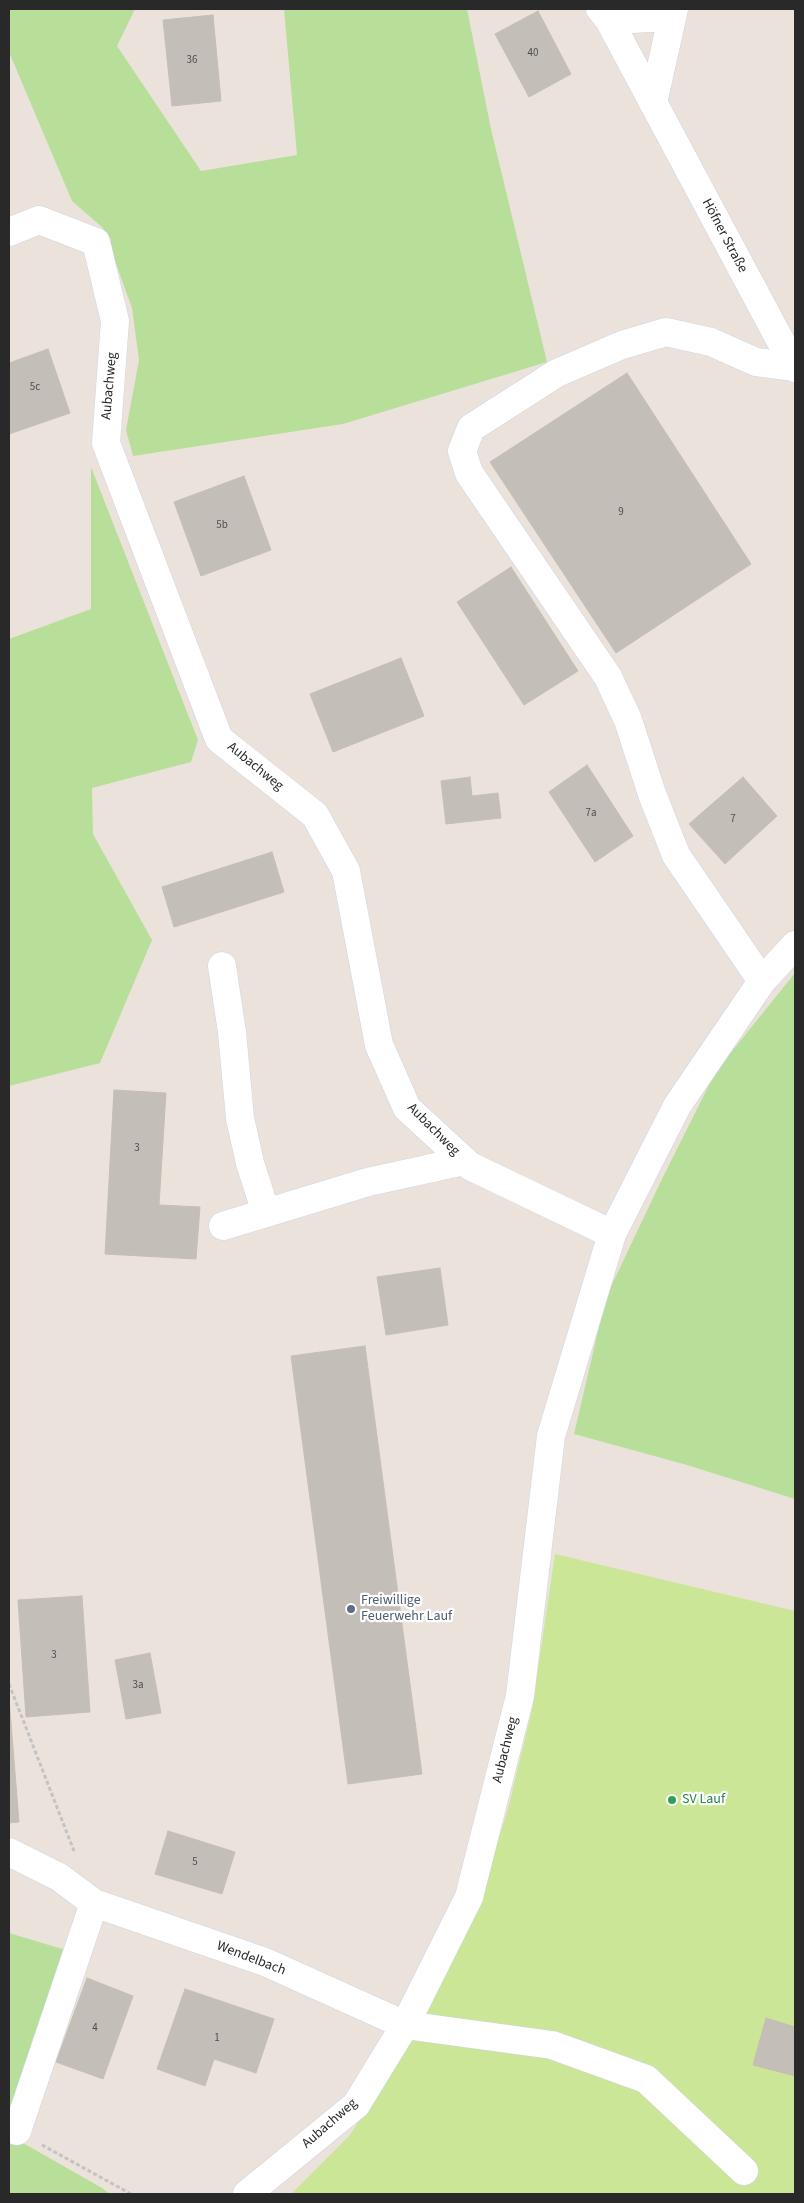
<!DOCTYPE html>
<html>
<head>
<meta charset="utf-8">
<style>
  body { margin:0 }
  #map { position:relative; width:804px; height:2203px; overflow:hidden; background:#ebe2db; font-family:"Source Sans 3",sans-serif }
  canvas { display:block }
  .frame { position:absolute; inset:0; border:10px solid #292929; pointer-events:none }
</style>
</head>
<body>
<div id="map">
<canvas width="804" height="2203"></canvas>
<div class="frame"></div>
</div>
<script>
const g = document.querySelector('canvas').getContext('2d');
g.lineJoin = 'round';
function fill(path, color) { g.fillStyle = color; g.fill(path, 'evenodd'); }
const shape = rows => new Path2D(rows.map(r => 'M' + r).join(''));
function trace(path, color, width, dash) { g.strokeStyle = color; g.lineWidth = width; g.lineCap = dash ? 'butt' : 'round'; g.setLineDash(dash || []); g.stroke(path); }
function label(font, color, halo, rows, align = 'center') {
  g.font = font + ' "Source Sans 3",sans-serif'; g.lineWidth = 4.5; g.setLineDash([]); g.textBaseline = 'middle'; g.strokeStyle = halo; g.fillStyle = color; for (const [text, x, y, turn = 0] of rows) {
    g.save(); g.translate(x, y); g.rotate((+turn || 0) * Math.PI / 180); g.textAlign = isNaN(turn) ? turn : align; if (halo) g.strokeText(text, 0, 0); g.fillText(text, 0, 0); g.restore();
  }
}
const green = shape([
  [9,9,135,9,117,46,201,171,297,155,284,9,467,9,491,129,547,362,343,424,133,456,126,430,139,360,132,308,103,228,72,201,9,52],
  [91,467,198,740,191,762,92,788,93,834,152,940,100,1063,9,1086,9,639,91,609],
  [795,973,795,1499,687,1465,574,1434,606,1297,662,1179,716,1071],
  [9,1933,69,1951,9,2113],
  [9,2135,102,2188,110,2194,9,2194]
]);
const pitch = shape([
  [555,1554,795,1611,795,2194,291,2194,350,2135,414,2032,475,1913,508,1809,532,1710]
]);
const building = shape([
  [538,11,571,74,529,97,495,34,538,11],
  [213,15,221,101,172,106,163,20,213,15],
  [48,349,70,413,9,434,9,363,48,349],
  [627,373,751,564,616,653,490,462,627,373],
  [244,476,271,550,201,576,174,502,244,476],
  [511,567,578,671,524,705,457,602,511,567],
  [401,658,424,716,333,752,310,694,401,658],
  [587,765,633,836,595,862,549,792,587,765],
  [470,777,472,796,498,793,501,818,446,824,441,781,470,777],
  [743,777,777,816,725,864,689,824,743,777],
  [272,852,284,892,174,927,162,887,272,852],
  [114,1090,166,1093,159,1205,200,1207,196,1259,105,1254,114,1090],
  [440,1268,448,1325,386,1335,377,1277,440,1268],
  [365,1346,422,1774,348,1784,291,1356,365,1346],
  [82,1596,90,1712,26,1717,18,1600,82,1596],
  [150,1653,161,1713,126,1719,115,1660,150,1653],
  [9,1698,19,1822,9,1823,9,1698],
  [168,1831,235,1852,222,1894,155,1874,168,1831],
  [87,1978,133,1996,103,2079,56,2062,87,1978],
  [185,1989,274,2019,256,2073,214,2059,205,2086,157,2069,185,1989],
  [766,2018,795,2027,795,2076,753,2065,766,2018]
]);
const path = shape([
  [9,1684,74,1851],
  [42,2145,131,2194]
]);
const minor = shape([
  [600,9,609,20,795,368],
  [609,20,672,17],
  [653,103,674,9],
  [9,232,39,220,96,242,115,321,106,443,219,739,315,815,346,871,379,1045,407,1108,470,1166,612,1234],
  [222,966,232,1032,240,1118,250,1163,266,1213],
  [762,981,676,855,652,794,628,720,608,677,469,473,462,451,471,428,557,373,622,345,666,332,711,342,756,362,795,367],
  [223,1226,368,1182,464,1161],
  [9,1852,59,1877,94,1903,265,1962,405,2025,552,2045,646,2079,744,2171],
  [17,2131,94,1903],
  [247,2194,356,2105,405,2025,469,1897,520,1696,551,1436,612,1234,677,1106,762,981,795,945]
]);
const markers = [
  [351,1609,5,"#5c6f8a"],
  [672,1800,5,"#2e9e5b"]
];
const numberNames = [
  ["40",533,54],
  ["36",192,61],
  ["5c",35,388],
  ["9",621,513],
  ["5b",222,526],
  ["7a",591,814],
  ["7",733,820],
  ["3",137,1149],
  ["3",54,1656],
  ["3a",138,1686],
  ["5",195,1863],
  ["4",95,2029],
  ["1",217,2039]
];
const streetNames = [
  ["Höfner Straße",724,236,62],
  ["Aubachweg",110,386,-85],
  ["Aubachweg",255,767,39],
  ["Aubachweg",433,1130,45],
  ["Aubachweg",506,1750,-76],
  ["Wendelbach",251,1959,21],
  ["Aubachweg",330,2124,-41]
];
const serviceNames = [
  ["Freiwillige",361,1601],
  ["Feuerwehr Lauf",361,1617]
];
const leisureNames = [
  ["SV Lauf",682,1800]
];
fill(green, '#b8df9a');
fill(pitch, '#cbe696');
fill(building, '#c3beb7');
trace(building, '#c6beb5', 1);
trace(minor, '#d0d5e1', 29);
trace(path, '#c3c3c3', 3, [4, 2.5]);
trace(minor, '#fff', 28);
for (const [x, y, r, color] of markers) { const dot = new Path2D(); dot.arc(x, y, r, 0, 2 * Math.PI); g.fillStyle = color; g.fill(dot); trace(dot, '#fff', 2); }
label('11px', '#504e4c', null, numberNames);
label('14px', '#292929', '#fff', streetNames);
label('14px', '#4e5e75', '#fff', serviceNames, 'left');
label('14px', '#27864d', '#fff', leisureNames, 'left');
</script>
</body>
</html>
